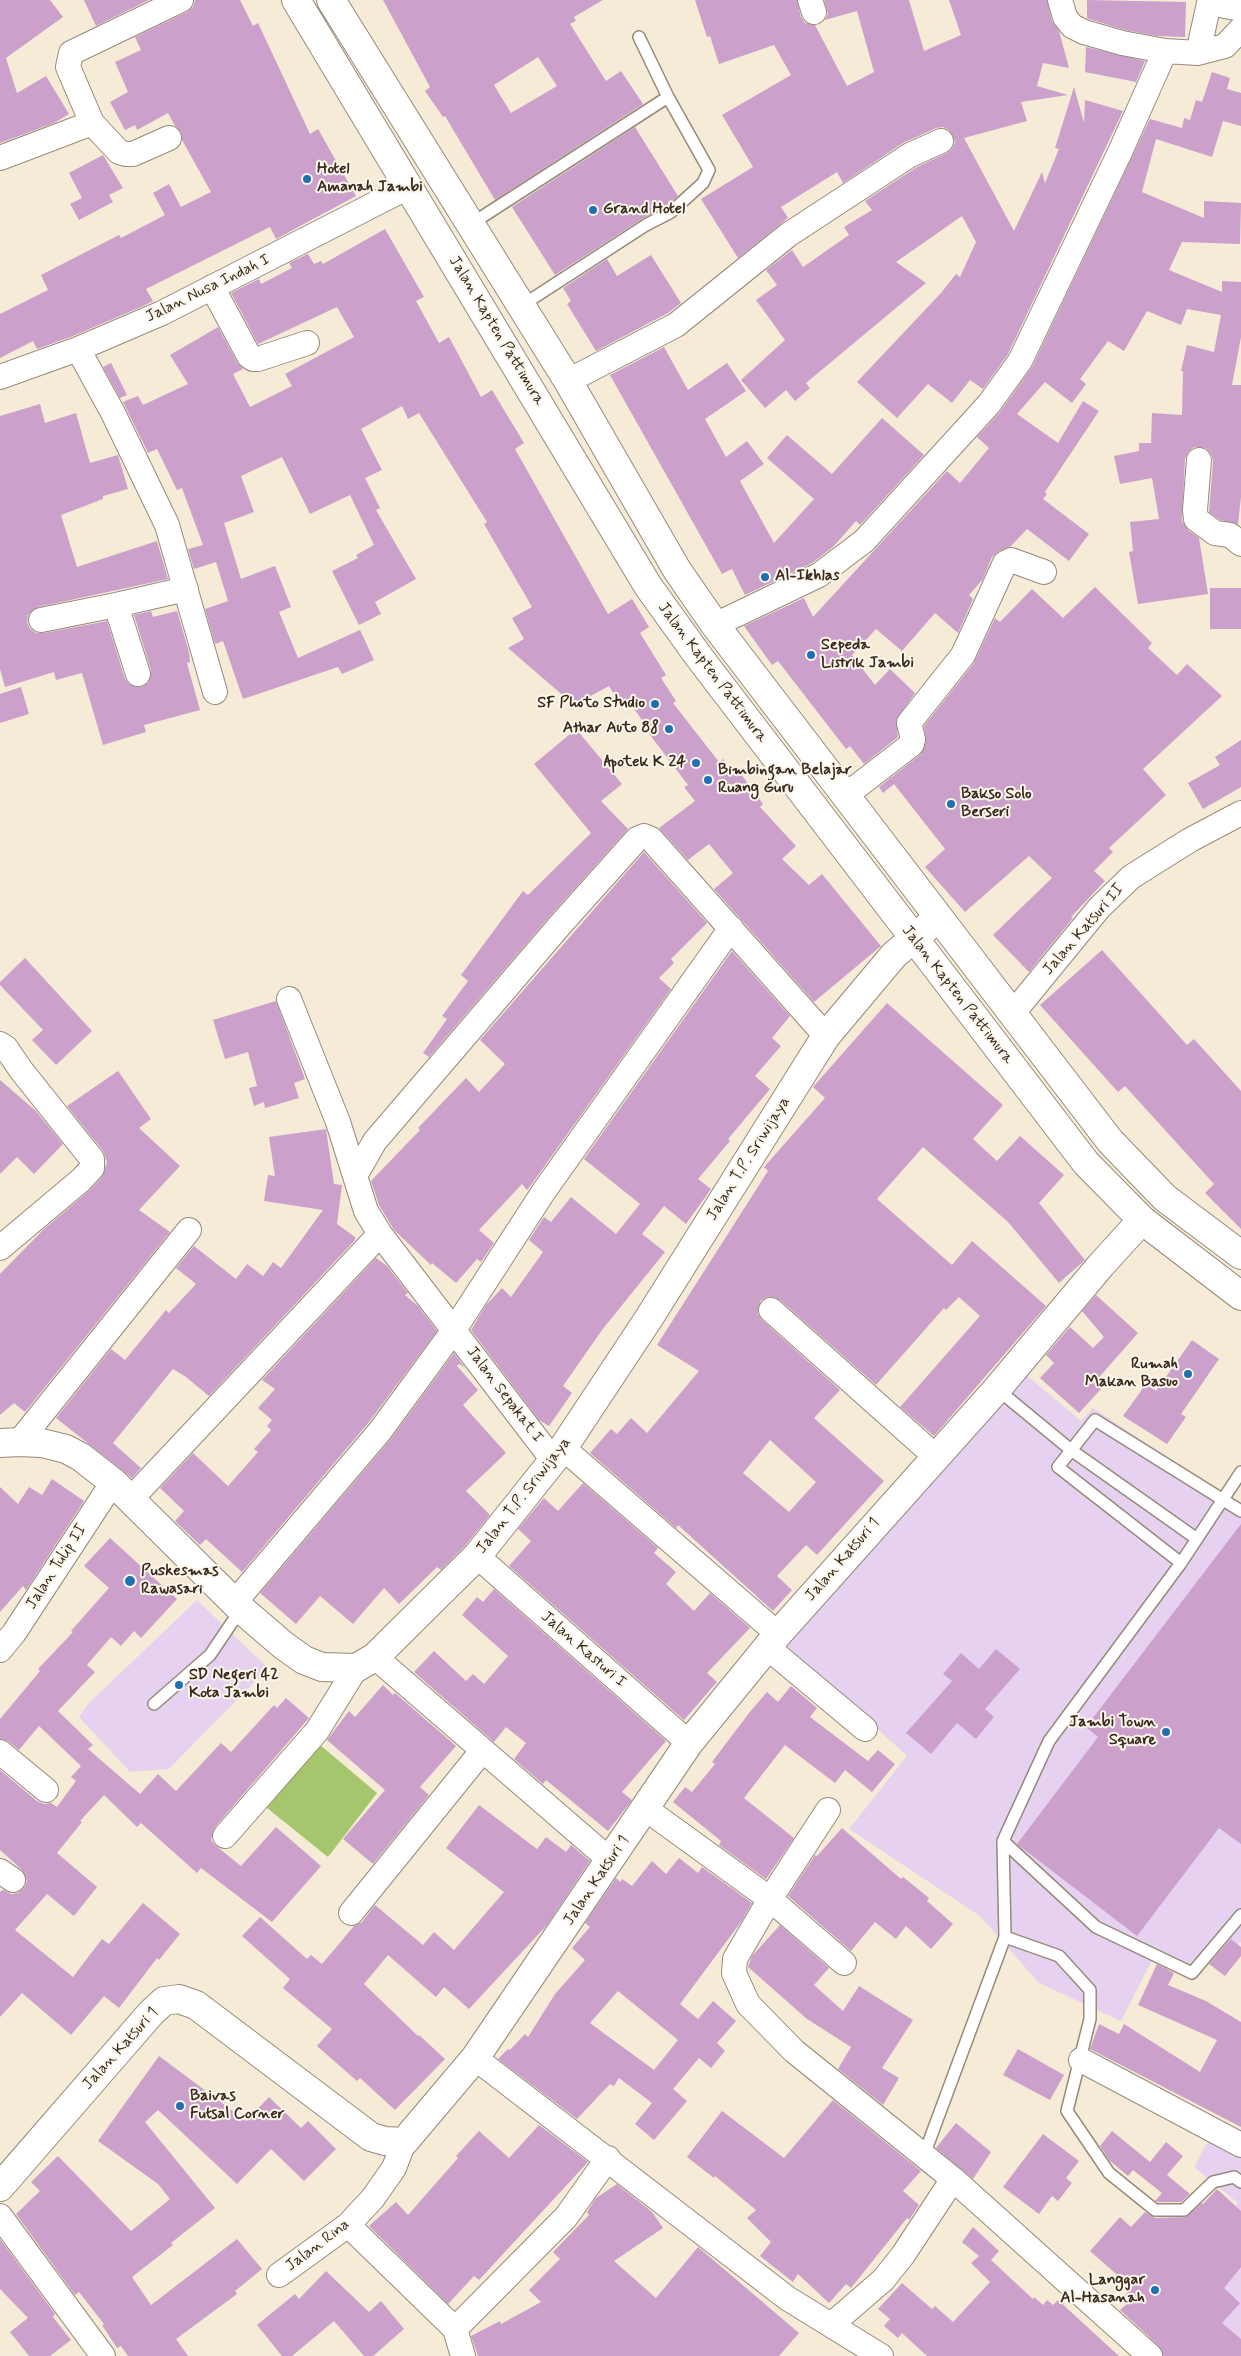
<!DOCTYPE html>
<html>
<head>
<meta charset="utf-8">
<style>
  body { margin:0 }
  canvas { display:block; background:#f5ebd6 }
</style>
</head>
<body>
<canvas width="1241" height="2356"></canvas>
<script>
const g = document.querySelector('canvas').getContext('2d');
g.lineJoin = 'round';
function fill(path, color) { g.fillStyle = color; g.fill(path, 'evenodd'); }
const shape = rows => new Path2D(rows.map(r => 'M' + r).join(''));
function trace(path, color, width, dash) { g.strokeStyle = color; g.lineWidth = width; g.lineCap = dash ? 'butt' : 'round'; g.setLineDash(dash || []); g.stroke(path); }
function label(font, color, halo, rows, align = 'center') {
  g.font = font + ' Mynerve,sans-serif'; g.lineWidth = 4; g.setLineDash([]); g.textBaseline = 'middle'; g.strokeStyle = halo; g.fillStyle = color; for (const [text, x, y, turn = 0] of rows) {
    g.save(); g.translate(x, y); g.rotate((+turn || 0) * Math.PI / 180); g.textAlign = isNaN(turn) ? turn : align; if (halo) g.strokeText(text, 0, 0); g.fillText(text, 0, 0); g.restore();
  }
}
const built = shape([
  [1024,1373,1081,1421,1093,1408,1241,1506,1241,1942,1195,1971,1154,1956,1121,2021,1039,1983,980,1916,849,1829,907,1756,787,1646],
  [197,1600,268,1668,169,1769,130,1772,79,1717,89,1703],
  [1211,2136,1241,2156,1241,2356,1162,2356,1145,2340,1206,2272,1199,2249,1238,2203,1194,2167]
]);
const green = shape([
  [319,1744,377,1793,328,1857,267,1808]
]);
const building = shape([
  [0,0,50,0,63,17,6,58,17,93,46,76,69,114,54,123,0,143],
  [84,0,149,0,96,26],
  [195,0,240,0,253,26,258,23,310,134,318,129,356,196,276,239,270,227,146,289,153,301,143,306,73,336,37,349,33,341,0,358,0,314,48,290,41,275,119,235,121,238,165,215,153,193,169,184,181,207,211,192,182,140,181,132,175,126,168,113,137,130,135,125,125,130,110,102,128,92,115,62,141,50,135,37,187,12,193,7],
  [383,0,603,0,574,17,576,21,570,24,606,81,621,71,643,104,495,200,445,116,443,117,425,91,430,87],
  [538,57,557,86,511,113,494,85],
  [695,0,797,0,801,17,805,23,815,25,847,86,874,72,857,11,825,20,828,14,824,0,909,0,924,51,961,35,949,0,1047,0,1052,21,1059,31,1069,68,1043,63,1037,86,1068,95,1021,102,1027,121,964,138,1014,231,1042,172,1045,183,1059,149,1055,148,1074,87,1084,123,1085,100,1123,111,1008,354,983,389,970,380,952,403,928,384,897,418,857,382,941,293,956,274,960,277,976,242,962,216,896,262,926,283,806,383,810,388,795,401,786,390,765,408,741,380,785,340,756,300,777,285,766,270,792,250,803,267,849,235,844,227,872,210,865,201,917,167,947,153,952,149,955,142,949,130,943,127,936,128,903,143,843,183,837,172,781,207,788,218,738,258,701,199,753,167,722,115,791,75,774,45,719,64,710,36,707,37],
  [1087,0,1186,2,1185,37,1157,36,1125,30,1089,19,1087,18],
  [1086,47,1145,61,1136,82,1085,72],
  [1212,72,1230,78,1227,89,1241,93,1241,126,1223,121,1212,157,1156,139,1142,192,1204,218,1204,201,1241,203,1240,244,1182,242,1169,270,1222,292,1222,281,1241,282,1241,337,1232,385,1241,385,1241,497,1238,524,1220,520,1209,512,1213,461,1211,454,1206,448,1194,447,1188,452,1185,459,1182,521,1188,530,1199,538,1208,594,1138,604,1129,552,1133,551,1130,522,1159,519,1152,478,1120,484,1114,456,1139,451,1139,443,1151,443,1152,413,1182,415,1183,371,1181,371,1187,345,1214,352,1221,315,1187,309,1181,325,1147,311,1124,351,1108,341,1080,379,1086,384,1072,403,1045,382,1017,414,1058,443,1083,401,1099,411,1045,492,1047,494,1043,499,1089,534,1069,561,1027,529,1011,546,999,551,992,557,983,579,969,595,973,599,958,633,935,613,902,651,876,629,852,655,875,685,890,669,915,693,896,720,898,737,864,764,850,746,846,749,778,661,772,665,744,626,804,598,813,617,947,471,960,483,989,448,977,437,1000,412,1032,367,1150,119,1182,128,1184,118,1190,120,1196,100,1202,102],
  [635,127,678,196,667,206,642,219,555,275,512,207],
  [103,155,123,188,109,195,113,202,79,220,70,204,82,198,69,173],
  [385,229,424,297,416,301,439,343,449,337,481,397,492,390,524,443,515,449,608,614,632,599,649,627,640,633,666,675,661,678,676,701,673,703,719,762,723,759,733,773,738,770,763,804,760,807,796,846,782,859,809,885,822,874,881,946,814,1002,714,889,733,873,709,844,688,860,659,828,695,801,684,787,688,785,647,731,649,730,627,699,619,703,609,686,574,705,508,648,524,639,512,618,532,607,484,524,487,522,419,413,408,419,402,406,361,429,382,470,365,478,380,508,376,510,416,579,375,602,381,614,359,625,332,571,358,558,356,555,374,545,350,495,310,514,282,457,241,476,254,512,224,523,241,579,275,566,291,607,279,612,298,658,360,630,374,660,342,674,338,667,243,699,223,641,215,644,205,609,228,601,216,562,194,569,188,549,203,545,182,488,177,490,157,449,148,453,123,402,138,396,143,405,188,384,170,355,218,327,237,362,243,369,233,374,250,407,292,386,285,374,354,337,337,307,258,344,231,293,259,279,261,284,292,268,289,263,308,254,314,264,321,261,323,264],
  [651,255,681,303,668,313,596,351,567,304,571,301,563,288,607,259,617,276],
  [664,347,688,390,727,363,746,391,705,419,726,457,747,441,764,464,740,481,774,543,814,499,767,458,787,435,832,474,882,418,924,455,860,525,856,521,833,547,812,563,745,595,732,569,722,574,610,375],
  [111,363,127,395,120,398,103,367],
  [40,404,45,423,76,413,90,463,118,455,128,489,103,496,103,499,61,515,77,567,157,541,168,579,38,607,28,615,27,622,30,629,36,633,44,633,107,621,125,679,129,684,142,687,148,683,151,670,134,615,151,611,153,617,177,611,189,652,190,662,187,663,200,710,144,725,146,732,103,745,82,673,56,680,54,672,5,687,0,669,0,416],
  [1095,587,1152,643,1148,648,1177,675,1187,664,1222,696,1143,769,1166,795,1109,848,1113,852,1094,871,1105,881,1071,917,1073,918,1029,972,993,935,1052,878,1029,856,965,912,925,867,945,849,894,784,883,793,879,787,921,754,926,742,924,726,974,663,995,618,1000,622,1032,589,1063,618],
  [1210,588,1241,588,1241,629,1210,629],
  [21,687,29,714,0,723,0,694],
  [576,729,622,784,601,801,628,829,550,916,429,1057,423,1053,447,1019,442,1016,468,981,461,975,523,891,528,895,591,833,534,764],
  [1241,740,1241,787,1203,809,1188,783,1220,765,1215,757],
  [644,852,707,923,671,959,674,963,659,978,671,989,531,1185,527,1190,522,1184,479,1230,494,1243,481,1262,477,1259,456,1283,432,1263,431,1265,394,1230,379,1205,371,1181,420,1130,418,1128,466,1078,479,1092,505,1064,480,1040],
  [1102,950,1187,1045,1194,1039,1241,1091,1241,1229,1205,1193,1214,1184,1125,1086,1118,1092,1040,1005],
  [732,951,790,1016,772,1038,781,1046,755,1076,770,1089,728,1139,730,1141,698,1179,711,1189,686,1224,664,1206,642,1234,665,1252,602,1330,563,1386,572,1393,549,1426,539,1420,471,1330,486,1305,502,1288,511,1297,543,1252,529,1240,544,1217,551,1222,571,1197,616,1234,640,1204,584,1159],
  [25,958,92,1031,56,1065,32,1040,43,1030,0,985,0,982],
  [276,1001,305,1079,294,1083,299,1098,265,1108,264,1102,254,1106,249,1088,257,1086,248,1052,225,1059,213,1020],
  [887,1003,1003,1105,973,1139,997,1161,1020,1136,1064,1175,1039,1203,1085,1260,1059,1283,1008,1222,923,1147,877,1199,952,1265,972,1241,1046,1306,934,1436,900,1407,980,1316,959,1297,946,1310,944,1308,876,1385,780,1300,774,1297,767,1297,760,1301,758,1314,762,1320,840,1390,814,1418,884,1481,817,1555,806,1545,777,1576,792,1590,773,1611,678,1525,676,1528,590,1453,611,1429,617,1434,631,1418,647,1433,699,1371,657,1345,768,1171,764,1167,825,1098,813,1087],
  [770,1440,816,1482,789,1512,743,1473],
  [118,1071,151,1119,139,1128,180,1166,139,1210,170,1232,25,1412,14,1403,0,1415,0,1274,43,1230,90,1190,102,1177,107,1162,103,1151,67,1106],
  [0,1080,36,1111,63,1144,34,1174,17,1157,0,1174],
  [326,1129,334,1184,342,1185,337,1224,355,1237,355,1240,209,1396,186,1377,173,1369,113,1443,141,1468,132,1478,56,1418,111,1349,125,1360,166,1310,169,1313,196,1284,176,1268,194,1246,236,1279,247,1264,263,1276,273,1262,281,1268,323,1210,264,1201,268,1175,275,1176,269,1137],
  [376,1258,387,1266,408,1293,405,1295,418,1306,437,1331,369,1422,242,1572,206,1539,200,1545,175,1521,184,1511,160,1488,193,1453,228,1486,258,1452,254,1449,271,1430,267,1426,272,1420,258,1408,275,1389,262,1380],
  [1096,1295,1138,1333,1094,1383,1101,1389,1079,1413,1040,1378,1054,1363,1046,1355,1070,1327,1093,1348,1104,1337,1082,1311],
  [1192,1340,1219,1359,1181,1414,1186,1417,1167,1444,1123,1416,1146,1384,1156,1391],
  [454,1353,465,1368,459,1364,457,1366,478,1390,463,1405,506,1453,466,1491,490,1515,465,1546,441,1570,437,1567,399,1604,384,1588,353,1624,320,1596,296,1624,260,1593,390,1440],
  [52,1479,84,1501,26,1590,23,1586,0,1612,0,1487,18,1504,29,1487,42,1495],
  [583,1483,658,1548,654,1553,676,1572,666,1584,694,1611,710,1593,750,1628,707,1673,717,1682,684,1720,509,1566,531,1541,518,1529,544,1498,558,1511],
  [1241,1524,1241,1844,1219,1828,1137,1936,1017,1844,1098,1737,1086,1727],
  [110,1538,177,1599,141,1638,134,1631,121,1646,111,1637,87,1665,95,1672,58,1711,93,1745,88,1749,140,1794,158,1774,176,1791,221,1743,231,1752,274,1705,277,1708,286,1698,309,1718,215,1827,211,1840,216,1846,241,1866,276,1827,321,1866,272,1922,201,1868,197,1873,141,1823,137,1827,104,1795,80,1821,82,1822,57,1853,97,1887,74,1916,47,1894,15,1930,73,1977,102,1939,109,1944,143,1903,180,1934,159,1960,157,1958,119,2008,104,1996,71,2035,22,1993,0,2017,0,1892,3,1890,11,1894,18,1893,24,1888,27,1881,21,1869,0,1850,0,1770,37,1801,44,1804,51,1803,57,1807,76,1781,71,1777,81,1766,39,1726,19,1750,8,1741,0,1739,0,1719,40,1671,38,1669,73,1632,71,1631,109,1588,84,1566],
  [494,1589,666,1741,622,1792,632,1800,608,1831,546,1780,543,1784,514,1759,526,1743,506,1727,494,1742,414,1672,434,1651,466,1681,473,1674,484,1684,508,1656,462,1615,477,1597,483,1602],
  [996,1649,1020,1669,985,1709,994,1717,976,1739,957,1723,931,1754,906,1733,952,1681,943,1674,961,1653,979,1669],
  [383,1685,393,1695,395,1693,456,1746,420,1787,429,1795,373,1864,343,1839,385,1790,327,1740,349,1711,355,1717],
  [791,1686,817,1708,810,1717,868,1761,878,1750,895,1764,872,1792,845,1770,835,1783,785,1745,744,1798,794,1838,766,1879,719,1845,721,1841,673,1802,685,1787,692,1792,715,1764,712,1762,749,1713,767,1692,778,1702],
  [479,1805,537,1849,546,1837,566,1852,571,1845,590,1861,547,1925,469,2009,444,1987,436,1997,388,1955,364,1984,418,2036,419,2035,445,2059,395,2110,360,2078,357,2081,317,2046,332,2029,283,1988,290,1979,242,1936,260,1917,307,1959,311,1955,322,1964,354,1926,362,1922,375,1905,423,1945,434,1932,454,1950,504,1892,446,1848],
  [842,1828,901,1879,903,1877,929,1898,927,1901,953,1924,931,1949,906,1926,896,1939,875,1922,851,1951,788,1896,815,1855,817,1856],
  [679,1858,698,1873,702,1867,752,1903,741,1922,680,2004,698,2019,713,2001,736,2021,717,2043,725,2051,711,2068,699,2058,673,2089,687,2101,654,2140,635,2124,652,2103,619,2078,614,2086,610,2084,577,2119,498,2059,508,2049,510,2050,525,2034,528,2037,555,1994,585,1960,572,1948,590,1927,585,1923,616,1878,620,1882,622,1879,632,1886,652,1861,666,1874],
  [618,1991,678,2040,654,2070,590,2023],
  [780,1925,829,1968,814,1985,843,2011,859,1986,913,2020,882,2068,899,2078,883,2105,838,2069,851,2047,807,2019,748,1967,752,1956],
  [1231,1939,1241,1947,1241,1956,1225,1976,1209,1964],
  [1157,1964,1174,1973,1168,1985,1206,2001,1241,2022,1241,2127,1090,2049,1099,2024,1119,2034,1124,2024,1200,2072,1217,2040,1138,2005],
  [1018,2049,1064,2075,1050,2100,1003,2075],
  [159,2056,246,2121,269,2097,301,2128,308,2121,336,2149,304,2181,271,2149,237,2184,158,2110,145,2122,215,2208,171,2243,173,2245,132,2277,151,2305,237,2239,262,2269,235,2291,237,2294,176,2339,188,2356,128,2356,121,2346,117,2348,102,2325,104,2324,79,2292,75,2295,16,2214,40,2191,31,2182,58,2156,131,2231,170,2199,158,2184,98,2141],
  [833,2100,921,2171,903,2191,919,2205,909,2220,907,2218,851,2288,846,2284,829,2303,798,2274,793,2282,760,2256,771,2242,747,2218,756,2210,715,2176,714,2178,687,2157,722,2111,784,2158],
  [956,2123,991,2152,973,2179,936,2148],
  [539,2125,588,2162,479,2280,474,2276,448,2304,369,2226,396,2202,408,2215,458,2158,456,2156,479,2131,509,2158],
  [1112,2131,1150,2162,1166,2142,1183,2156,1167,2175,1190,2194,1181,2202,1158,2202,1155,2201,1162,2193,1133,2170,1128,2176,1109,2160,1100,2146],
  [1043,2134,1079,2161,1066,2178,1072,2183,1058,2201,1052,2196,1039,2214,1003,2187],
  [617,2184,652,2212,663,2228,614,2261,656,2298,698,2247,799,2333,779,2356,478,2356,471,2336,500,2321,501,2324,541,2302,529,2290,560,2259,553,2252,589,2215,587,2212,596,2198],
  [1217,2189,1241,2211,1241,2267,1224,2288,1240,2303,1222,2323,1241,2339,1241,2356,1163,2356,1159,2346,1120,2310,1128,2303,1123,2297,1132,2288,1090,2251,1120,2217,1131,2227,1145,2212,1155,2218,1185,2217,1202,2203,1203,2204],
  [973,2227,999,2251,991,2260,1033,2299,1034,2297,1043,2305,1047,2300,1053,2305,1058,2300,1119,2356,927,2356,902,2333,898,2338,884,2326,890,2319,878,2309,902,2283,932,2309,935,2306,953,2322,990,2282,971,2263,979,2256,962,2242],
  [0,2239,55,2314,53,2317,71,2340,50,2356,29,2356,10,2332,28,2318,0,2289],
  [326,2271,369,2312,381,2301,404,2329,373,2356,364,2356,334,2321,292,2356,282,2356,257,2325,295,2294,299,2299]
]);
const service = shape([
  [639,37,668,97],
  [471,224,668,97,709,170,703,183,671,212,646,225,521,306],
  [997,1389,1071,1450,1197,1539],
  [1181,1563,1058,1467,1095,1420,1241,1511],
  [154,1704,210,1655,241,1609],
  [1003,1841,1096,1927,1192,1973,1241,1915],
  [1005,1937,1059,1956,1090,1990,1090,2019,1067,2111,1109,2173,1155,2210,1184,2210,1213,2182,1234,2177,1241,2182],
  [924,2155,1005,1937,1003,1841,1049,1741,1181,1563,1241,1472]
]);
const minor = shape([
  [810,0,814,12],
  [1060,0,1065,17,1072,26,1084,32,1122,43,1165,51,1198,53,1225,46,1241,29],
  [1198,53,1209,3,1241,9],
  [92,123,119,152,126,154,133,154,169,138],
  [0,158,92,123,68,67,71,53,181,0],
  [212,287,249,356,253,359,258,359,307,343],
  [78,349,113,413,167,525,215,692],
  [0,377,78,349,162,313,410,186],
  [568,381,676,325,788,235,910,155,941,141],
  [1199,460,1195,510,1196,519,1215,533,1230,535,1241,544],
  [41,620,116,605],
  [715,625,819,575,864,541,989,404,1020,361,1120,152,1165,51],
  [138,674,116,605,186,589],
  [846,795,912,744,913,739,909,723,963,655,1005,563,1011,560,1044,572],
  [289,999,338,1122,366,1211,380,1234,553,1460],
  [1013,1013,1099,908,1131,877,1190,840,1241,813],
  [0,1044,6,1048,21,1070,92,1159,92,1168,81,1180,0,1248],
  [356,1174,375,1141,560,925,637,839,644,836,651,839,826,1036],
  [771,1310,935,1456],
  [19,1442,189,1230],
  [563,1448,778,1634],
  [131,1499,380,1234],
  [477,1556,689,1743],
  [234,1603,380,1431,454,1330,544,1191,731,928],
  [767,1647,865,1729],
  [0,1650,14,1633,113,1482],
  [375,1657,611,1861],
  [0,1752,46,1790],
  [646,1809,770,1899,844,1963],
  [828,1810,770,1899,735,1959,734,1973,748,2004,794,2051,953,2179,1150,2356],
  [225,1836,317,1731,356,1668],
  [0,1871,13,1880],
  [351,1913,482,1751],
  [475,2058,787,2298,881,2356],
  [1081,2060,1241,2145],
  [0,2216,103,2356],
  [348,2225,455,2329,463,2356],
  [279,2275,348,2225,373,2198,394,2168,404,2142],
  [831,2325,883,2280,903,2255,953,2179],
  [455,2329,566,2217,608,2158]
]);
const tertiary = shape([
  [0,2187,151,2013,164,2001,179,1999,196,2005,371,2137,385,2141,404,2142,475,2058,689,1743,778,1634,997,1389,1101,1265,1142,1220]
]);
const secondary = shape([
  [0,1443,19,1442,42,1443,66,1449,81,1457,113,1482,241,1609,283,1645,304,1660,322,1667,356,1668,375,1657,477,1556,563,1448,649,1318,826,1036,894,955,938,918]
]);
const primary = shape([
  [296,0,648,586,699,657,1086,1163,1142,1220,1241,1296],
  [331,0,568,381,677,570,715,625,1110,1141,1165,1198,1241,1255]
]);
const markers = [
  [307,179,5,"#1f6fb2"],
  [593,210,5,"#1f6fb2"],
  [765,577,5,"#1f6fb2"],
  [811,655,5,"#1f6fb2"],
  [655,704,5,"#1f6fb2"],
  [669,729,5,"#1f6fb2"],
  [696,763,5,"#1f6fb2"],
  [708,780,5,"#1f6fb2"],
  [951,804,5,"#1f6fb2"],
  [1188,1374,5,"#1f6fb2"],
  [130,1581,6,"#1f6fb2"],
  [179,1685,5,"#1f6fb2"],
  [1166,1732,5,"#1f6fb2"],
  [180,2106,5,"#1f6fb2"],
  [1155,2290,5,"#1f6fb2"]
];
const poiNames = [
  ["Hotel",317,170],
  ["Amanah Jambi",317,188],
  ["Grand Hotel",603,210],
  ["Al-Ikhlas",775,577],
  ["Sepeda",821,646],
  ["Listrik Jambi",821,664],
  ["SF Photo Studio",645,704,"right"],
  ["Athar Auto 88",659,729,"right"],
  ["Apotek K 24",686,763,"right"],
  ["Bimbingan Belajar",718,771],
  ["Ruang Guru",718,789],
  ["Bakso Solo",961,795],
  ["Berseri",961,813],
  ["Rumah",1178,1365,"right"],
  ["Makan Basuo",1178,1383,"right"],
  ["Puskesmas",141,1572],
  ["Rawasari",141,1590],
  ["SD Negeri 42",189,1676],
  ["Kota Jambi",189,1694],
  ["Jambi Town",1156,1723,"right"],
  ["Square",1156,1741,"right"],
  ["Baivas",190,2097],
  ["Futsal Corner",190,2115],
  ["Langgar",1145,2281,"right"],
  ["Al-Hasanah",1145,2299,"right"]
];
const streetNames = [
  ["Jalan Nusa Indah I",208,289,-26],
  ["Jalan Kapten Pattimura",496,331,59],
  ["Jalan Kapten Pattimura",712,673,53],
  ["Jalan Katsuri II",1084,930,-49],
  ["Jalan Kapten Pattimura",957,995,52],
  ["Jalan T.P. Sriwijaya",749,1159,-58],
  ["Jalan Sepakat I",504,1395,53],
  ["Jalan T.P. Sriwijaya",524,1496,-52],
  ["Jalan Katsuri 1",843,1560,-49],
  ["Jalan Tulip II",57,1567,-57],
  ["Jalan Kasturi I",583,1650,41],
  ["Jalan Katsuri 1",597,1881,-56],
  ["Jalan Katsuri 1",121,2049,-48],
  ["Jalan Rina",318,2246,-37]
];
fill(built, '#e6d2f0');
fill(green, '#a6c66e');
fill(building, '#cba1cb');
trace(service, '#988a7a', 14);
trace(minor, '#988a7a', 26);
trace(tertiary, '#988a7a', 30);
trace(secondary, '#988a7a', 30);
trace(primary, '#988a7a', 30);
trace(service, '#fff', 11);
trace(minor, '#fff', 24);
trace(tertiary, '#fff', 28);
trace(secondary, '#fff', 28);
trace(primary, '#fff', 28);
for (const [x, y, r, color] of markers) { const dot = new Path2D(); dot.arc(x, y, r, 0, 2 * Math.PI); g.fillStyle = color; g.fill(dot); trace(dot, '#fbf7ec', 2); }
label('bold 16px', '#3b2a1e', '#fbf7ec', poiNames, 'left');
label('16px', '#3b2a1e', '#fbf7ec', streetNames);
</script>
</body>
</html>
